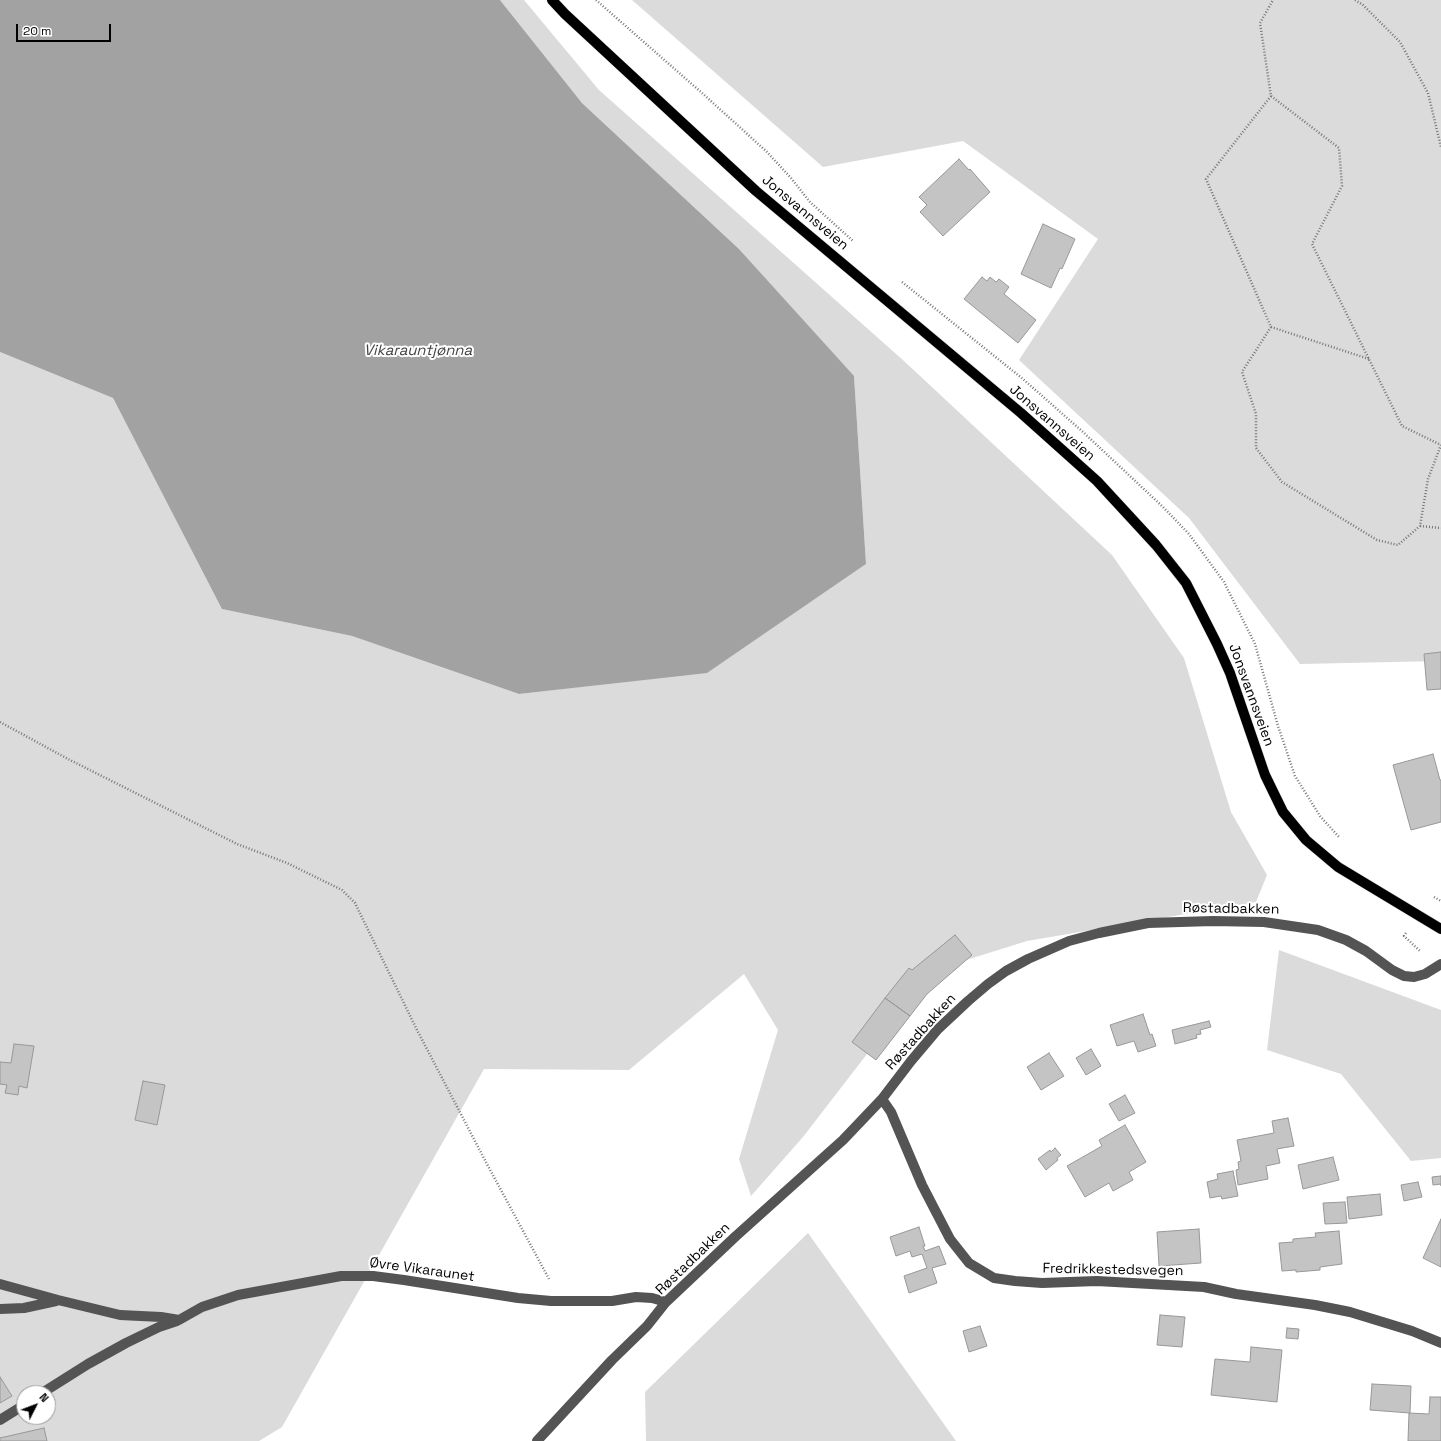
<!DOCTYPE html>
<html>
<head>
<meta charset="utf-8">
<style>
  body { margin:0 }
  #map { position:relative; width:1441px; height:1441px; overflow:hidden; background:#fff; font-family:"Space Grotesk",sans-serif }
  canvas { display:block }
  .north { position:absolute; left:16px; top:1385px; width:40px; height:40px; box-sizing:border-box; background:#fff; border:1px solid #999; border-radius:50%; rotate:48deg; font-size:11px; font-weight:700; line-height:16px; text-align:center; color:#000 }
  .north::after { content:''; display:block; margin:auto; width:14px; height:18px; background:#000; clip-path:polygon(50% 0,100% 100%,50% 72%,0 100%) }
  .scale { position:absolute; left:16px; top:24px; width:95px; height:18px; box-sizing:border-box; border:2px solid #000; border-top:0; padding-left:5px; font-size:12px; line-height:14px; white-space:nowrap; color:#000; -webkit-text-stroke:3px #fff; paint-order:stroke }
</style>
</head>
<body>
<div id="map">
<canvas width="1441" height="1441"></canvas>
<div class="north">N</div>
<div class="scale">20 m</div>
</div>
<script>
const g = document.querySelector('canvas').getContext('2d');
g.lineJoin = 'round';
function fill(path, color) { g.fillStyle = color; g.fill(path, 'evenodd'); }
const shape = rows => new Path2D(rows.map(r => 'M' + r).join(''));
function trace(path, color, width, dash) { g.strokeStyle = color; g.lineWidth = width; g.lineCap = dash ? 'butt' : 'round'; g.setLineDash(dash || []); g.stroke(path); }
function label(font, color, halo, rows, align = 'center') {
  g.font = font + ' "Space Grotesk",sans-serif'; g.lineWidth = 4; g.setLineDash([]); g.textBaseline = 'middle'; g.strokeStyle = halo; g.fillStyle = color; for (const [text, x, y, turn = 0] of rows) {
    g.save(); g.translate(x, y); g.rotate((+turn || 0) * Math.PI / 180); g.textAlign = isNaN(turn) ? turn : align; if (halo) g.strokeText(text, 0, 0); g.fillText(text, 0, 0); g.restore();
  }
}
const green = shape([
  [500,0,524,0,599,90,904,361,1112,555,1184,658,1231,812,1267,875,1256,902,1027,941,931,971,803,1137,751,1196,739,1159,778,1030,744,974,629,1070,484,1069,282,1427,259,1441,0,1441,0,352,113,398,223,609,352,636,519,694,708,672,866,564,854,377,739,249,582,103],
  [24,1393,48,1393,48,1417,24,1417],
  [632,0,1441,0,1441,661,1300,664,1189,518,1019,360,1098,239,963,141,823,167],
  [1279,950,1441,1010,1441,1158,1411,1161,1341,1074,1267,1050],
  [808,1233,956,1441,646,1441,645,1392]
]);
const water = shape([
  [0,0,500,0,582,103,739,249,854,376,866,564,707,673,519,694,352,636,222,609,113,398,0,352]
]);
const building = shape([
  [959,159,969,170,970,169,990,192,943,236,920,212,927,205,919,197,959,159],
  [1043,224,1075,239,1062,269,1060,268,1051,288,1021,274,1043,224],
  [982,277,987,281,990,277,996,282,999,279,1009,287,1004,294,1036,320,1018,343,964,299,982,277],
  [1441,652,1441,689,1427,690,1424,654,1441,652],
  [1433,754,1440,780,1441,780,1441,822,1411,830,1393,765,1433,754],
  [955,935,972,955,927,994,910,1016,885,998,909,968,912,970,955,935],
  [885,998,910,1016,876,1060,852,1042,885,998],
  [1143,1014,1150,1035,1152,1034,1156,1046,1138,1052,1134,1041,1117,1046,1110,1025,1143,1014],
  [1209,1021,1211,1027,1200,1030,1201,1034,1196,1035,1197,1038,1175,1044,1172,1030,1209,1021],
  [14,1044,34,1046,27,1088,19,1086,18,1095,5,1093,7,1085,0,1084,0,1062,11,1063,14,1044],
  [1091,1049,1101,1066,1086,1075,1076,1058,1091,1049],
  [1049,1053,1064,1076,1041,1090,1027,1067,1049,1053],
  [143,1081,165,1085,157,1125,135,1120,143,1081],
  [1125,1095,1135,1113,1119,1121,1109,1104,1125,1095],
  [1288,1118,1294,1146,1277,1149,1280,1163,1266,1166,1268,1179,1238,1185,1236,1170,1239,1169,1238,1162,1241,1161,1237,1140,1274,1133,1272,1121,1288,1118],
  [1125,1125,1146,1162,1129,1172,1133,1180,1113,1191,1109,1183,1085,1197,1067,1166,1102,1146,1099,1140,1125,1125],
  [1055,1148,1061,1155,1057,1158,1058,1160,1046,1170,1038,1159,1050,1150,1051,1152,1055,1148],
  [1333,1157,1339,1180,1303,1189,1298,1165,1333,1157],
  [1233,1171,1238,1196,1222,1199,1221,1196,1210,1198,1207,1182,1218,1179,1217,1174,1233,1171],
  [1441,1176,1441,1186,1441,1184,1433,1185,1432,1177,1441,1176],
  [1418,1182,1422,1197,1404,1201,1401,1185,1418,1182],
  [1380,1194,1382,1215,1349,1219,1347,1197,1380,1194],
  [1345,1202,1347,1223,1325,1224,1323,1203,1345,1202],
  [1441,1219,1441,1267,1423,1258,1441,1219],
  [919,1227,925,1246,923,1246,925,1251,939,1246,946,1264,932,1268,937,1283,909,1293,904,1276,927,1268,922,1254,912,1257,910,1251,896,1256,890,1237,919,1227],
  [1199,1229,1201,1263,1159,1266,1157,1232,1199,1229],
  [1339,1231,1342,1264,1320,1267,1320,1270,1296,1272,1296,1270,1282,1271,1279,1243,1293,1242,1293,1239,1316,1237,1315,1233,1339,1231],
  [1160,1315,1185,1317,1182,1347,1157,1345,1160,1315],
  [980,1326,987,1346,969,1352,963,1331,980,1326],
  [1287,1328,1299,1329,1298,1339,1286,1338,1287,1328],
  [1251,1347,1282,1350,1277,1402,1211,1395,1215,1359,1250,1362,1251,1347],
  [0,1377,12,1396,0,1403,0,1377],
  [1372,1384,1411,1386,1410,1413,1370,1410,1372,1384],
  [1430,1397,1441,1397,1441,1441,1408,1441,1409,1413,1429,1414,1430,1397],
  [44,1428,47,1441,0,1441,0,1438,44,1428]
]);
const path = shape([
  [596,0,702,93,766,151,791,178,810,202,853,241],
  [1355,0,1363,5,1400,42,1428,93,1441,147],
  [1271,96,1206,179,1271,327,1242,372,1256,414,1256,448,1282,482,1377,540,1398,545,1420,526,1428,479,1441,445,1402,426,1312,244,1342,186,1339,148,1271,96,1260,23,1273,0],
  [902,282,1023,379,1083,432,1163,507,1189,534,1224,582,1255,644,1278,726,1295,776,1320,816,1339,837],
  [1271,327,1369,359],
  [1420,526,1441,528],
  [0,722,68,759,237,844,287,863,342,890,355,903,417,1030,488,1166,549,1279],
  [1434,897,1441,901],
  [1406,933,1404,936,1421,952]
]);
const minor = shape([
  [882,1099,891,1112,922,1185,950,1239,969,1263,994,1278,1015,1281,1042,1283,1097,1281,1204,1287,1236,1294,1315,1305,1350,1312,1412,1331,1441,1343],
  [0,1284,58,1300,120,1315,161,1317,179,1320,202,1307,238,1295,341,1276,373,1276,404,1280,518,1298,551,1301,612,1301,636,1297,652,1298,666,1302],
  [0,1309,24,1308,56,1301],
  [42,1393,88,1364,126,1343,159,1327,177,1321],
  [0,1420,24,1405],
  [537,1441,612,1360,647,1326,666,1302,736,1236,843,1140,882,1099,911,1061,938,1029,968,1001,988,984,1006,971,1028,959,1069,941,1099,933,1148,923,1213,921,1264,922,1318,930,1346,940,1366,951,1392,970,1404,976,1414,977,1425,974,1441,964]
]);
const major = shape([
  [552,0,565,14,756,191,1021,413,1097,481,1156,545,1186,583,1217,644,1230,673,1265,775,1283,812,1306,840,1338,867,1441,929]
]);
const streetNames = [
  ["Jonsvannsveien",805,213,40],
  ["Jonsvannsveien",1052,423,41],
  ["Jonsvannsveien",1251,695,70],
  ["Røstadbakken",1231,909,1],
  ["Røstadbakken",921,1032,-48],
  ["Røstadbakken",693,1259,-44],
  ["Øvre Vikaraunet",422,1270,8],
  ["Fredrikkestedsvegen",1113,1270,1]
];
const waterNames = [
  ["Vikarauntjønna",418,351]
];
fill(green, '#dbdbdb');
fill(water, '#a2a2a2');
fill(building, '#c4c4c4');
trace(building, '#989898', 1);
trace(major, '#dbdbdb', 11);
trace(path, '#767676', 2.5, [1, 2]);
trace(minor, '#545454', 10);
trace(major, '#000', 10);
label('14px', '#000', '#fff', streetNames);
label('italic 15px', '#434343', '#fff', waterNames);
</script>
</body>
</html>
